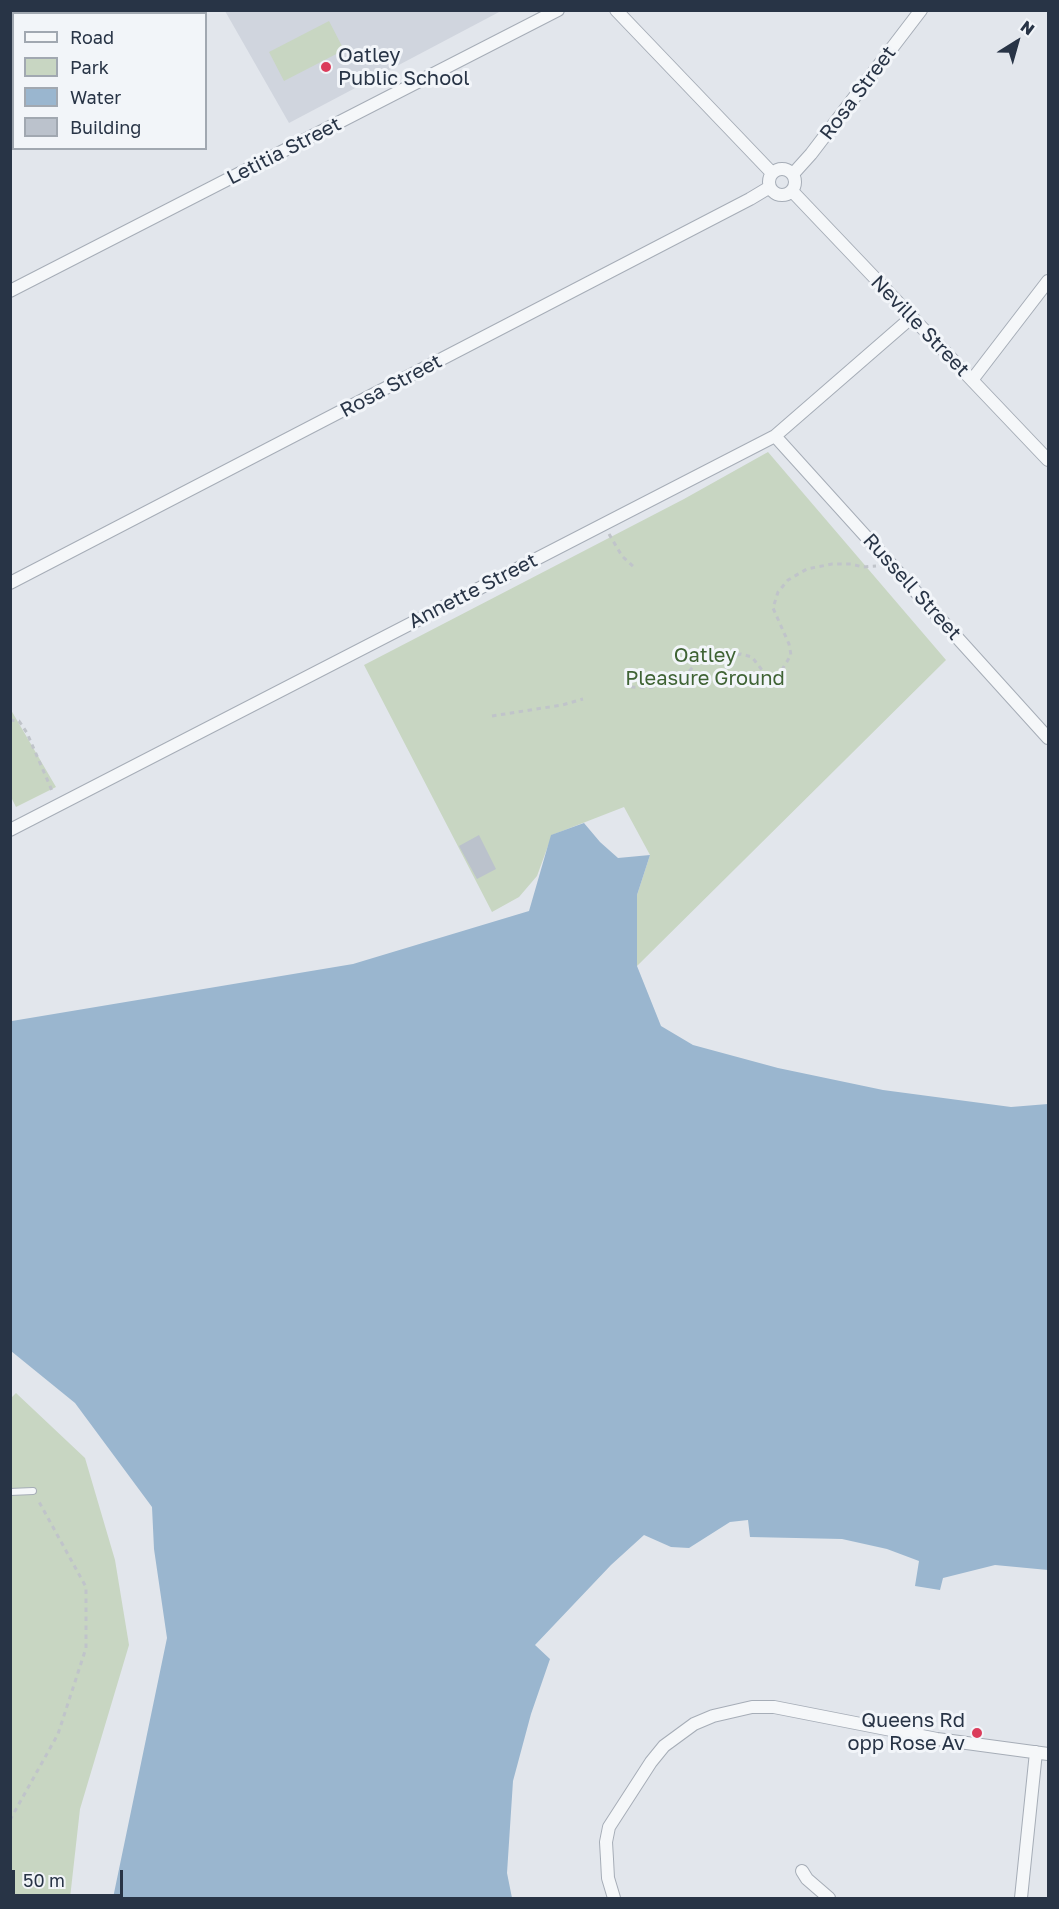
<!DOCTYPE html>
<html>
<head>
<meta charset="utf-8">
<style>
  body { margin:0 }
  #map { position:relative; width:1059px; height:1909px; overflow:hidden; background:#e2e6ec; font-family:"Golos Text",sans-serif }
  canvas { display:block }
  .frame { position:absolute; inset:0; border:12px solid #283446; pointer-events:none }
  .legend { position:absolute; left:12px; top:12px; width:195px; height:138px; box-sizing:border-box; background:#f2f5f9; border:2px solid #a1a8b1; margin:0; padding:8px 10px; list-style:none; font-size:18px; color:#283446 }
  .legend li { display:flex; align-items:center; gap:12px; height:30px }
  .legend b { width:30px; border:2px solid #a1a8b1 }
  .north { position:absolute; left:987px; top:12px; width:60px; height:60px; -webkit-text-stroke:4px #f2f5f9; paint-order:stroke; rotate:37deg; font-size:16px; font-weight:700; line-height:24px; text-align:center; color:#283446 }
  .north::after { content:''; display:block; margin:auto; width:21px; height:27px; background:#283446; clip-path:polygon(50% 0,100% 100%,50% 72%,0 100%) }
  .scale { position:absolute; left:12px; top:1870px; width:111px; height:27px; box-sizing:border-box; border:3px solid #283446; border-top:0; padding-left:8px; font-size:18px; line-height:21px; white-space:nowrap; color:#283446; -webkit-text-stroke:4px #f2f5f9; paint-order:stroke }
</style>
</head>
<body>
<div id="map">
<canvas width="1059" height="1909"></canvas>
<div class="frame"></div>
<ul class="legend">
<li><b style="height:8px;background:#f5f7f9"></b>Road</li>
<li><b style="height:16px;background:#c8d6c2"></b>Park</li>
<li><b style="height:16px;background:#9ab6cf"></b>Water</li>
<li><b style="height:16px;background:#bbc2cc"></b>Building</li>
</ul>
<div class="north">N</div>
<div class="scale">50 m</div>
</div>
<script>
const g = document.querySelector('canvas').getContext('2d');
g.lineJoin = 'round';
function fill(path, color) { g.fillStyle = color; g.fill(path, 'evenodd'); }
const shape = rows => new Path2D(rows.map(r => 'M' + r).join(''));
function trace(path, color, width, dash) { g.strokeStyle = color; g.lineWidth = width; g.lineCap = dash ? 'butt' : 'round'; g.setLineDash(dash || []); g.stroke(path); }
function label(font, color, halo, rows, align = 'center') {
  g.font = font + ' "Golos Text",sans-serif'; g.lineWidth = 6; g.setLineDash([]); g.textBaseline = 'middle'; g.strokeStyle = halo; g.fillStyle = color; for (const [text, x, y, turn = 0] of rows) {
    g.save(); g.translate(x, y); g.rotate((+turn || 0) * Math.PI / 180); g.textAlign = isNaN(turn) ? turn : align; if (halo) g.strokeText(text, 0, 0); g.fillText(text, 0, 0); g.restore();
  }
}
const built = shape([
  [225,11,501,11,289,123]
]);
const green = shape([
  [329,21,344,50,284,81,269,52],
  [768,452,946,660,637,966,637,895,650,855,624,807,552,835,537,876,519,897,492,912,364,665,684,499],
  [11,710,56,787,16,807,11,797],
  [16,1393,85,1458,115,1560,129,1645,80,1809,70,1898,11,1898,10,1399]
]);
const water = shape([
  [584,823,600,842,618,858,650,855,637,895,637,966,661,1026,693,1045,778,1068,883,1090,1011,1107,1048,1104,1048,1570,995,1565,943,1578,940,1590,915,1586,919,1561,887,1549,842,1539,750,1537,748,1520,730,1522,689,1548,671,1547,644,1535,611,1565,535,1645,550,1659,531,1714,513,1781,507,1873,512,1898,113,1898,167,1638,154,1549,152,1507,75,1403,11,1351,12,1021,353,964,529,911,551,835]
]);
const building = shape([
  [479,835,496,869,477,879,459,846]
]);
const path = shape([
  [609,534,622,556,636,569],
  [631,687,648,688,671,684,683,678,701,658,730,657,741,654,752,657,765,674,779,686,783,676,783,668,791,655,789,644,773,608,778,592,788,580,807,569,832,564,851,564,863,567,876,566],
  [492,716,562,705,583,699],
  [10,720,19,721,27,733,53,793],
  [10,1820,58,1734,86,1648,86,1587,38,1500]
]);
const lane = shape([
  [10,1492,33,1491]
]);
const street = shape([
  [616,10,772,173],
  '769 182a13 13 0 1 1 26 0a13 13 0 1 1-26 0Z',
  [793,174,811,154,921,10],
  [792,191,1048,460],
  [10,291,558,10],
  [972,380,1048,281],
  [775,436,1048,738],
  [10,583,750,199,770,187],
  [10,830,775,436,912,317],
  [802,1871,807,1879,829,1898],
  [614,1898,608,1878,607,1859,606,1842,609,1827,651,1762,664,1746,694,1724,713,1716,752,1707,774,1707,937,1739,1048,1754],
  [1021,1898,1036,1752]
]);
const markers = [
  [326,67,6,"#db3c5b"],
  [977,1733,6,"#db3c5b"]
];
const poiNames = [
  ["Oatley",338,56],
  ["Public School",338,79],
  ["Queens Rd",965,1721,"right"],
  ["opp Rose Av",965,1744,"right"]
];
const streetNames = [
  ["Rosa Street",858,93,-53],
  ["Letitia Street",284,151,-27],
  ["Neville Street",920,326,46],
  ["Rosa Street",391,386,-28],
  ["Russell Street",912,587,48],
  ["Annette Street",473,591,-27]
];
const parkNames = [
  ["Oatley",705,656],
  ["Pleasure Ground",705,679]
];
fill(built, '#d0d5de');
fill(green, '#c8d6c2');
fill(water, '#9ab6cf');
fill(building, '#bbc2cc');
trace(lane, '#a6adb7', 8);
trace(street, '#a6adb7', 14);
trace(path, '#c0c4ca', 3, [4.5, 4.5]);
trace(lane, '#f5f7f9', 6);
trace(street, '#f5f7f9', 12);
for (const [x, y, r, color] of markers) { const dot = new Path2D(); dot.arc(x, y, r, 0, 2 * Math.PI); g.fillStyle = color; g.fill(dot); trace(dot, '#f2f5f9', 2); }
label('20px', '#283446', '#f2f5f9', poiNames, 'left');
label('20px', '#283446', '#f2f5f9', streetNames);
label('20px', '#3f6334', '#f2f5f9', parkNames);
</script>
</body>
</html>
